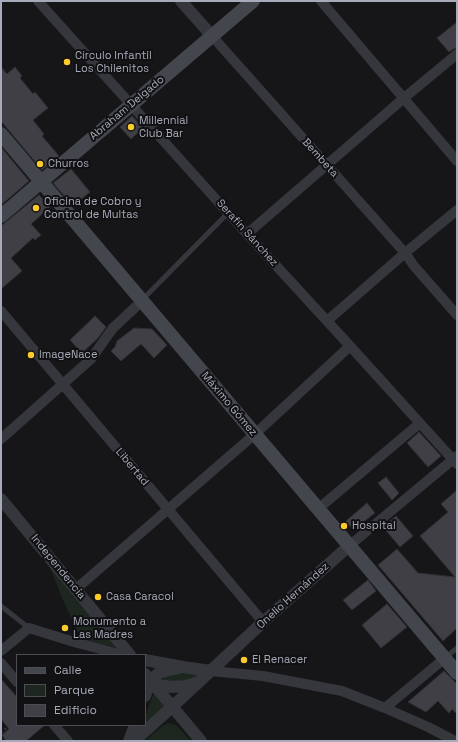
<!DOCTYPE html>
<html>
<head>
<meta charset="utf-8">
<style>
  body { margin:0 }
  #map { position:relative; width:458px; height:742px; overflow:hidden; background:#161618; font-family:"Space Grotesk",sans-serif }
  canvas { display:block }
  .frame { position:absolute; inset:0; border:2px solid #a7aab8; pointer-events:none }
  .legend { position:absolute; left:16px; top:654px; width:130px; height:72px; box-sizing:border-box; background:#111113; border:1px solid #4d4e55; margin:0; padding:5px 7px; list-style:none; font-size:12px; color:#a7aab8 }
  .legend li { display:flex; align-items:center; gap:8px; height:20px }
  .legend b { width:20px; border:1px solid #4d4e55 }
</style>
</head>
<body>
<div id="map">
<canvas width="458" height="742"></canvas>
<div class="frame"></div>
<ul class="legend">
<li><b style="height:5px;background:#44464d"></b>Calle</li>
<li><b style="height:11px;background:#1d261f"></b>Parque</li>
<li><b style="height:11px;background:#403f45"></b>Edificio</li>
</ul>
</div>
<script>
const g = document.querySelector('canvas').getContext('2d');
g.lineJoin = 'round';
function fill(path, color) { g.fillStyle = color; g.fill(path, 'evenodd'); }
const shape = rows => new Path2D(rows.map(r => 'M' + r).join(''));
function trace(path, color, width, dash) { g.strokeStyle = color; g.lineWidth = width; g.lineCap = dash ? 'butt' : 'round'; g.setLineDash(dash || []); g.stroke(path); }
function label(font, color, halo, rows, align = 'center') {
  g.font = font + ' "Space Grotesk",sans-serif'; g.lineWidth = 4; g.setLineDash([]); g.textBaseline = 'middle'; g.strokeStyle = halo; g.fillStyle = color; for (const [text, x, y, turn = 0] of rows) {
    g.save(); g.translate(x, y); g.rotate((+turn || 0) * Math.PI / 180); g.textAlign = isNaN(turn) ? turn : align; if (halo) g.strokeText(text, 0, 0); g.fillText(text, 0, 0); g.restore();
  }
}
const green = shape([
  [50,567,70,591,118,648,81,639,62,598],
  [184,670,202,672,191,680,165,682,163,678],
  [155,694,166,706,140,729,142,725,145,725,145,717,153,695],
  [168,723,176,725,191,741,145,741,162,726]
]);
const building = shape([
  [457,22,457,48,453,49,449,52,437,38,457,22],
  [1,67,7,74,15,67,22,76,20,78,33,94,35,92,48,108,33,120,44,134,42,136,59,156,42,170,1,121,1,67],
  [132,116,143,128,131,139,120,127,132,116],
  [1,147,29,181,1,205,1,147],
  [71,169,90,192,73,206,53,183,71,169],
  [39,195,50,207,31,224,41,235,35,240,33,238,11,258,22,271,1,289,1,226,39,195],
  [95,316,106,327,98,338,82,353,70,340,95,316],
  [134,328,152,329,167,345,154,358,141,344,121,361,111,351,115,347,117,341,134,328],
  [419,432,441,456,428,467,407,443,419,432],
  [386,477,399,493,392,500,378,483,386,477],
  [457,490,457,628,443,641,378,565,397,549,418,573,455,577,420,536,448,512,441,504,457,490],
  [367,503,375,513,353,530,346,521,367,503],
  [396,516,413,536,400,547,383,527,396,516],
  [368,580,376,591,352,610,343,600,368,580],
  [387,604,407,627,381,648,362,625,387,604],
  [444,671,457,684,457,714,452,709,449,713,438,701,426,712,408,702,444,671],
  [1,679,17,697,17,725,45,725,26,741,6,741,2,735,9,729,1,719,1,679]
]);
const path = shape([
  [1,733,11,724,11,722,17,717],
  [1,741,2,741]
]);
const service = shape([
  [143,299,228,213],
  [1,606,29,628],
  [445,658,457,648]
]);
const minor = shape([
  [38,1,247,234,350,346,457,464],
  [321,1,457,161],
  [212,36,405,253,414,266,457,315],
  [247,234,404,98,457,54],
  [1,311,263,622],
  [327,321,405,253,457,210],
  [1,439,91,359,113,328,142,301],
  [318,509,420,423],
  [349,546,457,456],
  [76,589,255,434,350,346],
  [1,651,29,628,74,642,123,655],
  [1,663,17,682],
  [211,671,263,676,342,691,385,708,428,727,455,741],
  [385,708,445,658],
  [54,725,68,741]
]);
const tertiary = shape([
  [181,1,212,36],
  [1,499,130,655],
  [145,660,183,667,211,671],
  [145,674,201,741],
  [152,684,172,687,185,686,196,683],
  [145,696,150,681,159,673,168,670,178,668],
  [129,741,135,725],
  [134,741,172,707,263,622,349,546]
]);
const secondary = shape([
  [1,134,457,673],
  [1,216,253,1]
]);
const markers = [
  [67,62,4,"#fbca2b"],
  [131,127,4,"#fbca2b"],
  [40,164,4,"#fbca2b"],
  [36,208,4,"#fbca2b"],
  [31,355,4,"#fbca2b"],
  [344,526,4,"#fbca2b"],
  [98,597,4,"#fbca2b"],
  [65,628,4,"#fbca2b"],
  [244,660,4,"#fbca2b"]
];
const poiNames = [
  ["Círculo Infantil",75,56],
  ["Los Chilenitos",75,69],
  ["Millennial",139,121],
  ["Club Bar",139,134],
  ["Churros",48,164],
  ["Oficina de Cobro y",44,202],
  ["Control de Multas",44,215],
  ["ImageNace",39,355],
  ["Hospital",352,526],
  ["Casa Caracol",106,597],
  ["Monumento a",73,622],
  ["Las Madres",73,635],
  ["El Renacer",252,660]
];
const streetNames = [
  ["Abraham Delgado",127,108,-40],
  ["Bembeta",320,158,48],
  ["Serafín Sánchez",247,233,48],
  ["Máximo Gómez",229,404,50],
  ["Libertad",132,467,50],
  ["Independencia",58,567,51],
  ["Onelio Hernández",293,596,-42]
];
fill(green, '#1d261f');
fill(building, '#403f45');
trace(building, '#302f34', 1);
trace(path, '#3c3e44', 1.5, [2, 3]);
trace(service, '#36373d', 5);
trace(minor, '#36373d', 10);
trace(tertiary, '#36373d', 12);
trace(secondary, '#44464d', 14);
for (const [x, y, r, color] of markers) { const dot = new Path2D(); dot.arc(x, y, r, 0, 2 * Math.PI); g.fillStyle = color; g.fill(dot); trace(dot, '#111113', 1.5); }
label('11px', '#a7aab8', '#111113', poiNames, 'left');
label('11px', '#a7aab8', '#111113', streetNames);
</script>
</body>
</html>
